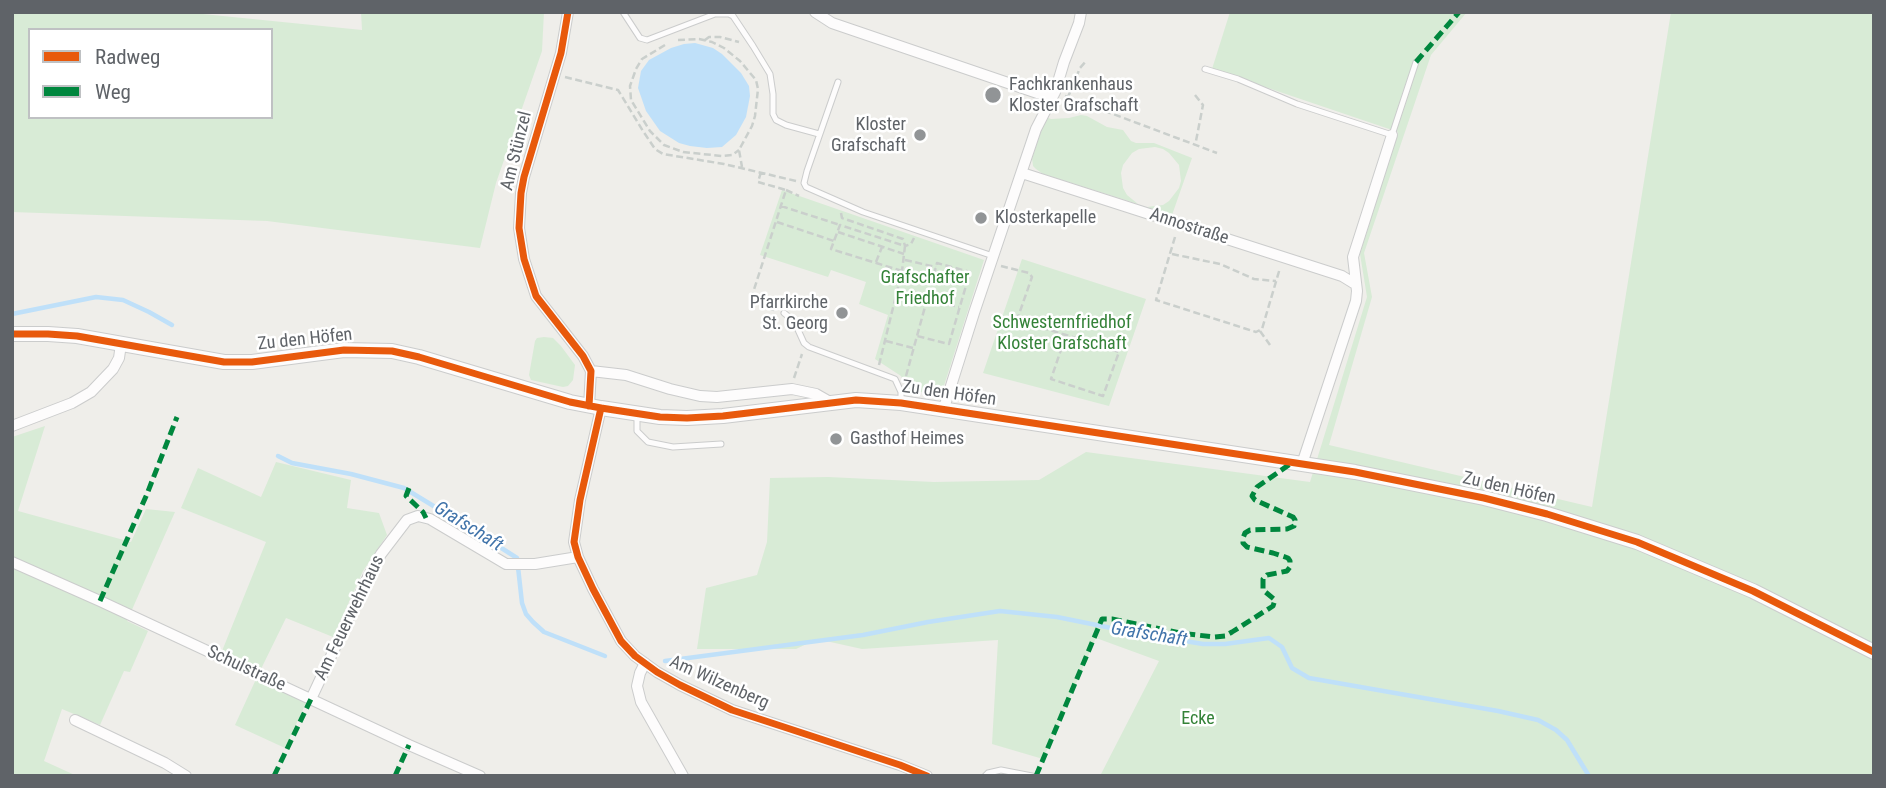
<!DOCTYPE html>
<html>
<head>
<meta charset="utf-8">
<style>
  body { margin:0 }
  #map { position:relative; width:1886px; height:788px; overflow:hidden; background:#efeeea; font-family:"Roboto Condensed",sans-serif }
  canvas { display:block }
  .frame { position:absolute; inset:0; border:14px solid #5f6368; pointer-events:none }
  .legend { position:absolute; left:28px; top:28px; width:245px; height:91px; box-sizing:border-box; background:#fff; border:2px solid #bfc1c3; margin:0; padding:9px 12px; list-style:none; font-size:21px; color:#5f6368 }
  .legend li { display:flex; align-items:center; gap:14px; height:35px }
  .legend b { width:35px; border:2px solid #bfc1c3 }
</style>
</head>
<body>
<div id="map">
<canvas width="1886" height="788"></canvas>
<div class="frame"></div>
<ul class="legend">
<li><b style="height:9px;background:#e8590c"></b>Radweg</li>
<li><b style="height:9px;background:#00873e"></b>Weg</li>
</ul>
</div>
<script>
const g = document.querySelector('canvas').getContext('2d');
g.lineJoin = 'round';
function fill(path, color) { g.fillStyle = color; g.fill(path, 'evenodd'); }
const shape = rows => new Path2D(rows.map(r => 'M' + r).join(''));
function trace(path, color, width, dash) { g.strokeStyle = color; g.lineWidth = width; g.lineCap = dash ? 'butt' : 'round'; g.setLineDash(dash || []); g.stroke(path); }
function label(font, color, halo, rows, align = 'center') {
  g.font = font + ' "Roboto Condensed",sans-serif'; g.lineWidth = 5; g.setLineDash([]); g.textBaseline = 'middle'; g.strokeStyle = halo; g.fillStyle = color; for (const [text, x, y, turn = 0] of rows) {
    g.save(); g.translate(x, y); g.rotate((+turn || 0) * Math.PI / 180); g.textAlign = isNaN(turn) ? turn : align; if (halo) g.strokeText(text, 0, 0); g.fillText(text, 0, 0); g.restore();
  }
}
const green = shape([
  [12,12,183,12,362,30,361,12,544,12,542,51,496,183,480,248,267,221,12,212],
  [30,30,271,30,271,117,30,117],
  [1230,12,1467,12,1431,55,1364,253,1372,297,1329,445,1592,507,1671,12,1874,12,1874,776,1100,776,1159,661,1096,638,1043,759,992,744,998,640,862,649,817,639,796,649,697,649,706,588,757,575,767,542,770,478,828,477,934,482,1039,480,1086,452,1310,482,1367,297,1360,254,1398,132,1212,69],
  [1081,115,1087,116,1107,127,1123,130,1131,141,1136,143,1154,143,1192,158,1172,215,1147,207,1163,205,1169,201,1179,188,1181,181,1179,165,1169,153,1163,149,1155,147,1139,149,1132,153,1123,165,1121,173,1123,188,1127,195,1138,204,1043,174,1036,169,1033,166,1032,158,1046,117,1051,119,1069,118],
  [782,190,984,260,941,395,907,390,901,376,875,359,888,315,859,304,866,282,831,270,828,277,760,255],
  [1022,259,1146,299,1109,406,983,373],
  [544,337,553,338,561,346,575,365,573,380,568,386,563,387,531,380,529,375,535,341,537,338],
  [45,426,18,511,131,542,146,509,175,512,127,621,148,631,130,672,124,671,100,725,62,709,44,761,77,776,12,776,12,437],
  [276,462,351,480,347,508,379,513,387,535,363,571,333,637,286,618,261,669,222,651,266,542,181,508,198,468,261,497],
  [257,677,306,703,285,748,235,725]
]);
const water = shape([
  [695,43,713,48,722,54,741,73,749,86,750,96,746,117,736,135,722,147,707,148,690,146,679,143,660,131,646,111,638,88,641,71,649,60,671,48,684,44]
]);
const stream = shape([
  [12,314,96,297,123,300,149,312,172,325],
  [278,456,292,463,351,474,404,488,481,535,517,558,522,603,526,614,533,622,544,632,605,656],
  [665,661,863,635,928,622,1000,611,1057,617,1136,633,1203,644,1225,644,1269,638,1282,647,1292,668,1309,678,1498,711,1538,720,1556,730,1567,740,1589,776]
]);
const path = shape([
  [678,40,699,39,712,42,724,48,740,61,756,80,758,89,755,116,752,126,739,150,742,167],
  [705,40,709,37,720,37,739,42],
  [665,45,642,59,636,69,630,86,631,100,650,131,664,145,683,152,722,156,732,155,739,150],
  [565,77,618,90,643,131,655,149,663,154,724,164,796,181],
  [1195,95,1203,105,1195,146],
  [1065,96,1217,153],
  [1068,97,1080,68,1087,60],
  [761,172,758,182,786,190,750,302,774,310],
  [786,190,799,196],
  [781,206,840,225],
  [841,213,842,218,903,239,905,246,911,244,914,238],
  [777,222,834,241],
  [838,232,904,254],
  [1175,237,1156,300,1256,332,1262,329,1280,268],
  [1172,254,1220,264,1254,279,1276,281],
  [905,260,936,267],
  [876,262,882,247],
  [1001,266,1029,273,1032,277,1017,320,1066,335,1119,352,1103,396,1051,379,1066,335],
  [897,292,959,307],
  [1260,331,1270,345],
  [886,341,913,348],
  [879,365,902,271,905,246,840,225,831,249,902,271],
  [906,376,917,336,949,344,970,272,937,263,917,336],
  [794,378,802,354]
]);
const service = shape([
  [623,12,640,38,647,40,715,14,729,14,733,16,753,46,770,74,773,94,773,114,776,120,786,125,819,134],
  [1205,69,1238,79,1297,104,1392,135,1416,62],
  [838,82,807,171,804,183,806,187,863,212,993,256],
  [784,313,794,321,804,343,809,347,895,379,901,392,901,403],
  [637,414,637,431,648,442,673,447,721,444],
  [985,776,988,773,1001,770,1032,776]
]);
const minor = shape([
  [568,12,561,53,524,177,521,193,519,228,524,259,536,296,583,356,591,371,589,406],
  [815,12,832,23,1052,98],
  [1022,173,1342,276,1355,284],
  [591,371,626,375,670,389,700,396,717,397,792,389,816,394,830,402],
  [601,408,580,500,574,542,578,557,593,589,621,641,635,656,657,672,680,685,732,710,900,765,927,776],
  [944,408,974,313,1036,129,1055,92,1064,62,1079,23,1081,12],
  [12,426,72,403,91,392,113,369,119,358,121,344],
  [1302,464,1356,301,1357,291,1353,257,1392,135],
  [12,562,100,601,409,745,480,776],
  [645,663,640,673,637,686,641,702,683,776],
  [311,699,368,577,381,554,407,520,418,516,430,519,506,564,535,564,578,557],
  [75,720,165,763,186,776]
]);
const tertiary = shape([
  [12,334,48,334,77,336,224,362,252,362,344,350,392,351,419,357,570,402,601,408,660,417,687,418,723,416,856,400,901,403,1355,472,1484,498,1547,514,1637,542,1753,591,1874,652]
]);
const quiet = shape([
  [1416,62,1459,12],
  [409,488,406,496,423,512,426,518],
  [100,601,147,494,177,417],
  [274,776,311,699],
  [395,776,409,745],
  [1036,776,1102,619,1112,619,1180,633,1214,637,1225,636,1232,632,1273,606,1275,600,1263,590,1263,579,1267,575,1287,571,1290,567,1290,561,1288,558,1273,553,1247,547,1243,543,1243,538,1245,533,1250,530,1287,529,1294,526,1295,520,1293,517,1255,500,1252,496,1257,487,1293,462]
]);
const cycleway = shape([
  [568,12,561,53,524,177,521,193,519,228,524,259,536,296,583,356,591,371,589,406],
  [12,334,48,334,77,336,224,362,252,362,344,350,392,351,419,357,570,402,601,408,660,417,687,418,723,416,856,400,901,403,1355,472,1484,498,1547,514,1637,542,1753,591,1874,652],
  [601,408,580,500,574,542,578,557,593,589,621,641,635,656,657,672,680,685,732,710,900,765,927,776]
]);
const markers = [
  [993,95,9,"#919496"],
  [920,135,7,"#919496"],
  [981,218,7,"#919496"],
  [842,313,7,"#919496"],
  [836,439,7,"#919496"]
];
const poiNames = [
  ["Fachkrankenhaus",1009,85],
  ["Kloster Grafschaft",1009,106],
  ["Kloster",906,125,"right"],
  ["Grafschaft",906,146,"right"],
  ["Klosterkapelle",995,218],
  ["Pfarrkirche",828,303,"right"],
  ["St. Georg",828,324,"right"],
  ["Gasthof Heimes",850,439]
];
const streetNames = [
  ["Am Stünzel",517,151,-76],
  ["Annostraße",1189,227,18],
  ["Zu den Höfen",305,340,-6],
  ["Zu den Höfen",949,394,8],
  ["Zu den Höfen",1509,489,13],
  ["Am Feuerwehrhaus",350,618,-64],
  ["Schulstraße",246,669,25],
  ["Am Wilzenberg",719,683,24]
];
const parkNames = [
  ["Grafschafter",925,278],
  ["Friedhof",925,299],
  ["Schwesternfriedhof",1062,323],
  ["Kloster Grafschaft",1062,344],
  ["Ecke",1198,719]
];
const waterNames = [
  ["Grafschaft",468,527,32],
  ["Grafschaft",1149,635,9]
];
fill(green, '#d8ebd6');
fill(water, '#bfe0f9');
trace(stream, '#bfe0f9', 4.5);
trace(service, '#cbcccc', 7);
trace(minor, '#cbcccc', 12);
trace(tertiary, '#cbcccc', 16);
trace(path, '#cacfcc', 2.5, [7, 3.5]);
trace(service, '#fdfcfc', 5);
trace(minor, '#fdfcfc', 10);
trace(tertiary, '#fdfcfc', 14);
trace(quiet, '#00873e', 5, [10, 5]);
trace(cycleway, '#e8590c', 7);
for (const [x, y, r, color] of markers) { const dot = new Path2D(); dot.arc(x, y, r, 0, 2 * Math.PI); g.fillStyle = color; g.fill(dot); trace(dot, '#fff', 2.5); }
label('18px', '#5f6368', '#fff', poiNames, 'left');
label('18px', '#5f6368', '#fff', streetNames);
label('18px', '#348238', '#fff', parkNames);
label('italic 19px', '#4174aa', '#fff', waterNames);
</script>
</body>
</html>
